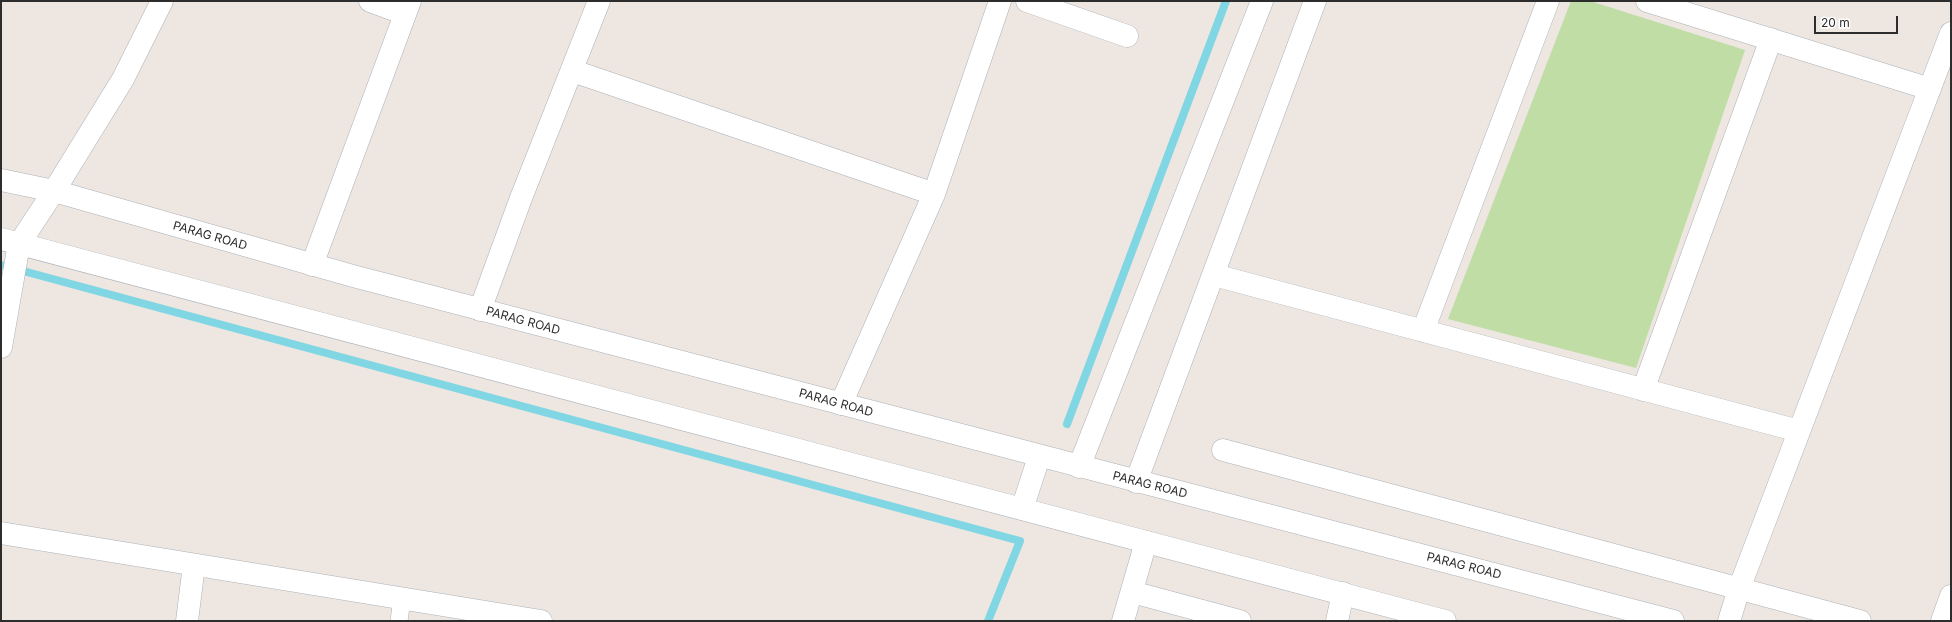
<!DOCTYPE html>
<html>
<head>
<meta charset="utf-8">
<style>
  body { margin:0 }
  #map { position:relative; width:1952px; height:622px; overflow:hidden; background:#ede6e1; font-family:Inter,sans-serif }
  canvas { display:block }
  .frame { position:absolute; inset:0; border:2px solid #2d2d2d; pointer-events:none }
  .scale { position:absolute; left:1814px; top:16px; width:84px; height:18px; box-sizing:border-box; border:2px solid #2d2d2d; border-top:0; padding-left:5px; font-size:12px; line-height:14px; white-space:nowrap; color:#2d2d2d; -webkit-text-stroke:3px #fff; paint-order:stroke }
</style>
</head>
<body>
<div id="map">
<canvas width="1952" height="622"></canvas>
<div class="frame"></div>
<div class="scale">20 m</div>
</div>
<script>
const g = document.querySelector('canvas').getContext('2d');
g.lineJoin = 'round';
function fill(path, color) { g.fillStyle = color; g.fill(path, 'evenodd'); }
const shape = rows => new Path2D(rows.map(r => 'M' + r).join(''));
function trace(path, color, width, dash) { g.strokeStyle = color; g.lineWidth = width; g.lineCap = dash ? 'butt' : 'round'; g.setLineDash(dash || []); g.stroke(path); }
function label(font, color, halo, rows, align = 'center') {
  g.font = font + ' Inter,sans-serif'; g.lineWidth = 3; g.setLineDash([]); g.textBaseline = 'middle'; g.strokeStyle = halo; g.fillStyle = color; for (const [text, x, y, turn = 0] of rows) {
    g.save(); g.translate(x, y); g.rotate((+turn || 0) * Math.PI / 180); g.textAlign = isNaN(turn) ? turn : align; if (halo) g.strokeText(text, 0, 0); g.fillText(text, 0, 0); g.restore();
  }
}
const green = shape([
  [1571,1,1590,1,1745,50,1636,368,1448,319]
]);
const stream = shape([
  [1,265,1020,541,988,621],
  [1067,424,1226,1]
]);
const service = shape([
  [399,621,402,599]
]);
const minor = shape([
  [370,1,405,14],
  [1027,1,1127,36],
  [1647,1,1930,89],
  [573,71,934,194],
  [312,265,410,1],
  [1214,275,1799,431],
  [480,310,521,198,599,1],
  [1423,331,1548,1],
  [1,347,19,244,54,191,123,79,162,1],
  [1643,390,1771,39],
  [841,404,934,194,1000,1],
  [1223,450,1860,621],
  [1,533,541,621],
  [1132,592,1240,621],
  [187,621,194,565],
  [1123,621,1146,542],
  [1337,621,1343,593],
  [1729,621,1739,589,1951,33],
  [1942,621,1951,596]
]);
const tertiary = shape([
  [1,180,54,191,353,276,1673,621],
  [1,239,1445,621],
  [1079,467,1262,1],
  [1136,482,1315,1],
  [1022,509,1039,457]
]);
const streetNames = [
  ["PARAG ROAD",210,236,16],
  ["PARAG ROAD",523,321,15],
  ["PARAG ROAD",836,403,15],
  ["PARAG ROAD",1150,485,14],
  ["PARAG ROAD",1464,566,14]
];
fill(green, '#bfdda4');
trace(stream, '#80d6e3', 8);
trace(service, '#adb1b7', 18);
trace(minor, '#adb1b7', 23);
trace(tertiary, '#adb1b7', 23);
trace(service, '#fff', 17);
trace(minor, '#fff', 22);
trace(tertiary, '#fff', 22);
label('12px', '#2d2d2d', '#fff', streetNames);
</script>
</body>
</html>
